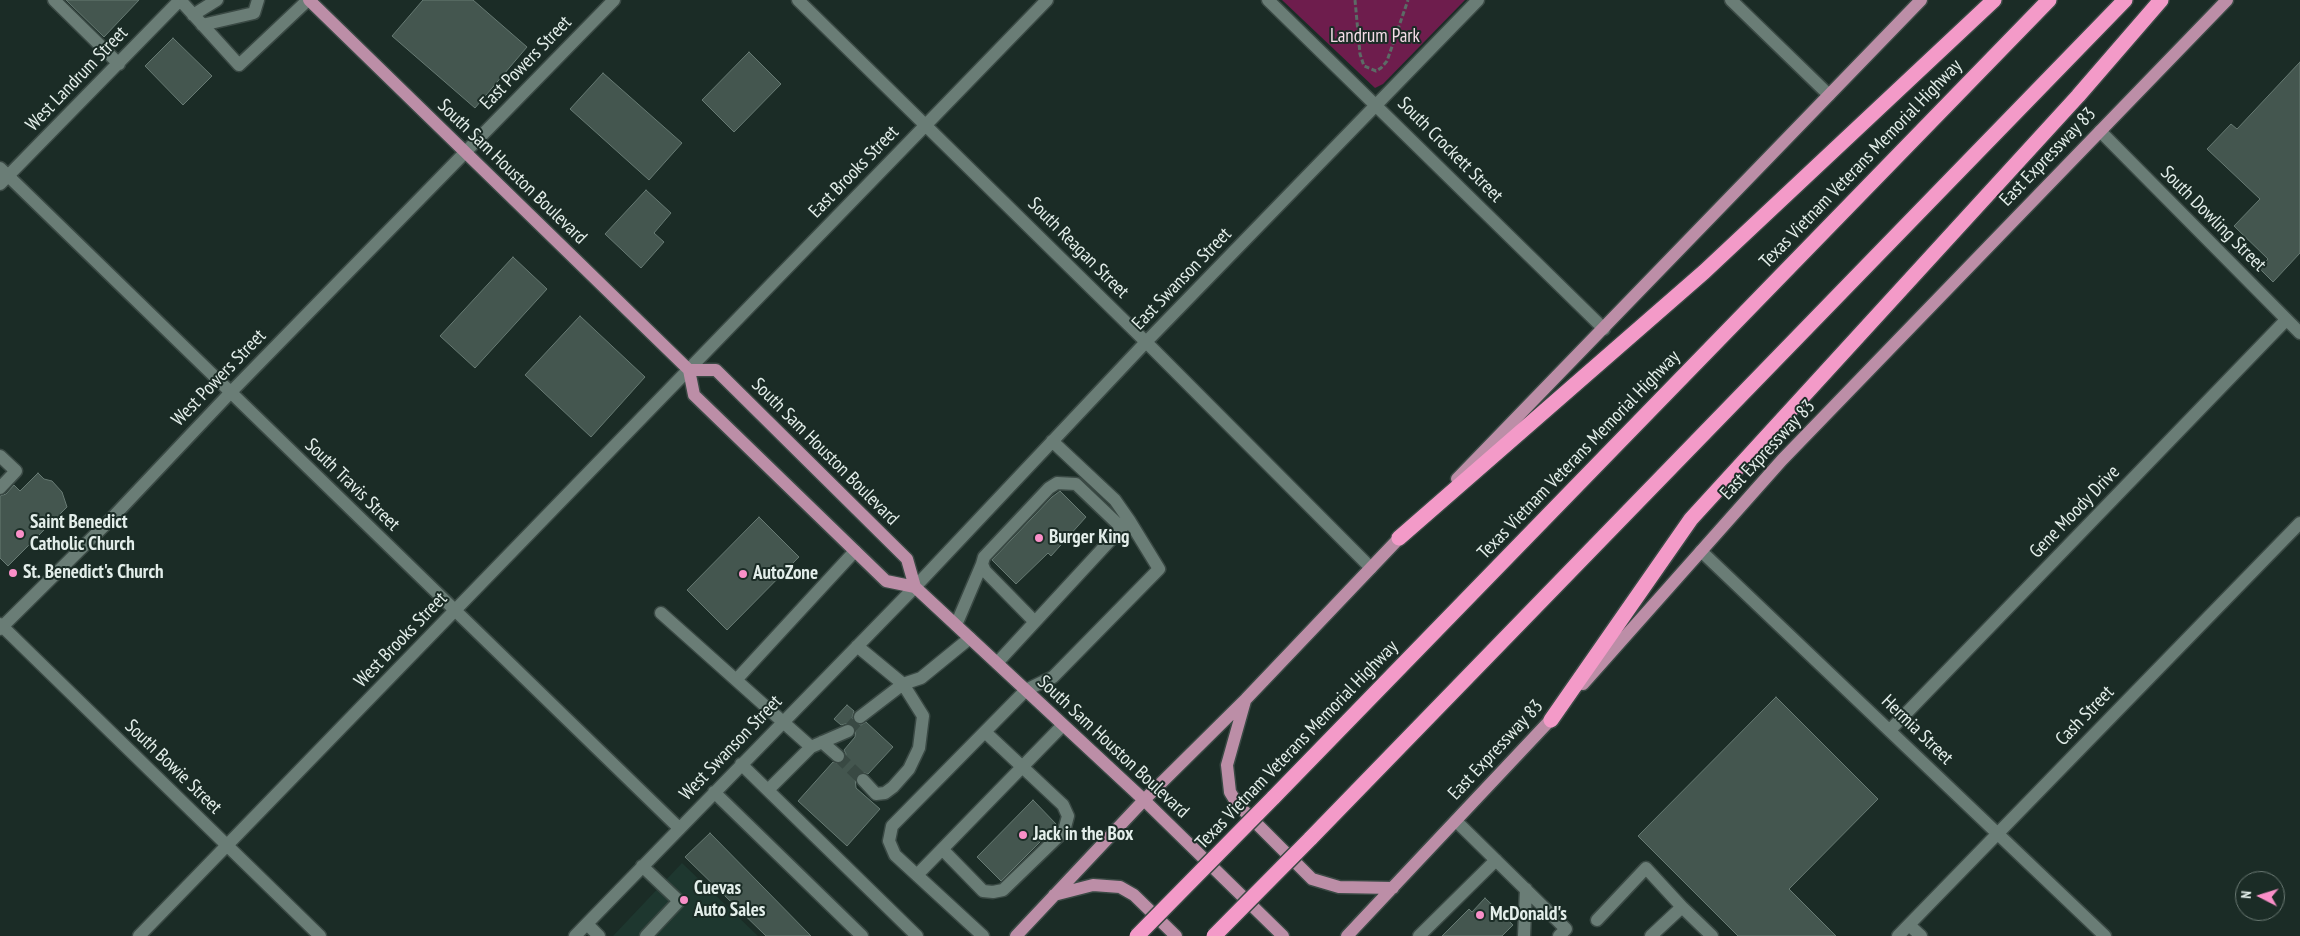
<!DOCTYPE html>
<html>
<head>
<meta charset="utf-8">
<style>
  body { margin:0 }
  #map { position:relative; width:2300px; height:936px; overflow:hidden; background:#1b2c26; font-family:"PT Sans Narrow",sans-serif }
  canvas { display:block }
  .north { position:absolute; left:2235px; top:871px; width:50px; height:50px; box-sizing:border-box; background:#1b2c26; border:1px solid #6b7a74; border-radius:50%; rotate:275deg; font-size:14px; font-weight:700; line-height:20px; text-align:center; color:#e3eeea }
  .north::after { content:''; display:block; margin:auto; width:18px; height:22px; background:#fa8fc8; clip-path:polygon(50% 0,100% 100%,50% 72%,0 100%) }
</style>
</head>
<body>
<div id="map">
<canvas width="2300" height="936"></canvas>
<div class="north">N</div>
</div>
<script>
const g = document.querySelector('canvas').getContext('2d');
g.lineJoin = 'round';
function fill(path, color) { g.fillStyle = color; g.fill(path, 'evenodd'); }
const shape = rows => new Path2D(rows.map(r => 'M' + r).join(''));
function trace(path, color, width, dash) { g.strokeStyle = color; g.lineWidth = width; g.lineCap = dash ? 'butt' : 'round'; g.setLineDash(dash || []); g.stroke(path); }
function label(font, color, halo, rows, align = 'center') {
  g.font = font + ' "PT Sans Narrow",sans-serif'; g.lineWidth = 4; g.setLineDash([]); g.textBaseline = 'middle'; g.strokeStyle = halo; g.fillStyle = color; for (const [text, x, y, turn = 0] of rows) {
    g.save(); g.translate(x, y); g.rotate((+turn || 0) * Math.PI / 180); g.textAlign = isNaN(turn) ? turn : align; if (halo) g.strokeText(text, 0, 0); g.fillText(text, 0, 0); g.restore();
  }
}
const built = shape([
  [682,863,758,936,613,936]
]);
const green = shape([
  [1282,0,1465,0,1383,84,1375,88]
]);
const building = shape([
  [66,0,139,0,104,37,66,0],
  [423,0,473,0,527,47,475,108,392,36,423,0],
  [173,38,212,76,183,105,145,66,173,38],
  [749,52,781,84,734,132,702,100,749,52],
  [2300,62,2300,253,2273,282,2259,268,2268,259,2234,226,2260,199,2207,149,2231,124,2237,129,2300,62],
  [603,73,682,143,649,180,570,109,603,73],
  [646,190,671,213,654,233,664,242,641,268,605,234,646,190],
  [513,257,547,289,475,368,440,336,513,257],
  [580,316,645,377,591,437,525,375,580,316],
  [38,473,44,479,52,481,62,492,67,507,8,566,0,558,0,496,6,494,14,485,20,491,38,473],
  [1060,491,1086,517,1051,556,1048,553,1016,584,992,560,1052,497,1060,491],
  [759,517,799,557,727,630,687,590,759,517],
  [1776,697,1878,799,1789,889,1836,936,1738,936,1638,836,1776,697],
  [847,705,854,711,852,718,854,722,861,725,866,722,893,747,868,774,861,772,855,777,856,788,880,809,847,846,798,801,833,762,840,764,844,761,846,754,844,750,855,737,856,728,849,723,841,725,834,719,847,705],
  [1033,800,1057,825,1001,881,977,857,1033,800],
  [710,833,811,936,766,936,685,857,710,833],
  [1485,898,1513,925,1502,936,1442,936,1469,909,1472,912,1485,898]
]);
const minorTunnel = shape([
  [848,731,860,717],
  [838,756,863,780]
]);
const path = shape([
  [1355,0,1360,54,1364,66,1376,71,1381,68,1387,61,1408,0]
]);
const minor = shape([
  [54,0,119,64],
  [180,0,239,65,308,0],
  [798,0,1146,342,1371,568],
  [1268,0,1604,329],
  [1731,0,1829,95],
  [193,15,217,0],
  [202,25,254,13,258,0],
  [2100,131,2300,333],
  [0,168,679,828],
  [0,184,180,0],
  [0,456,16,471,0,488],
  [1701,551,2105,936],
  [661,613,736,680],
  [1035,622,985,571,982,564,984,557,1049,488,1057,483,1076,484,1122,528],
  [0,624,320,936],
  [956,625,982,564],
  [0,629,111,519,231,392,614,0],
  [857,646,903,684,923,716,919,748,909,769,893,787,885,793,876,794,863,780],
  [997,663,1129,520,1115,500,1052,441],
  [860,717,903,684,921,678,970,638],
  [1890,730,2286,320],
  [822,742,838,756],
  [811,747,736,680,855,551],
  [741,764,917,936],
  [768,790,811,747,848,731],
  [714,792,862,936],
  [1456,821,1566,929,1559,936],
  [942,849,983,891,993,892,1003,890,1064,831,1068,816,1063,805,985,732],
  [642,866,679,901,646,936],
  [917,875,1063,725],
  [1597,920,1646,868,1682,907],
  [587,924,599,936],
  [1909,925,1921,936],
  [139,936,1047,0],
  [575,936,915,587,1146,342,1478,0],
  [983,936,895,855,889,841,892,826,1026,690,1053,677,1159,569,1129,520],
  [1419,936,1496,860],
  [1524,936,1526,889],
  [1651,936,1682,907,1712,936],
  [1898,936,2300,523]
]);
const major = shape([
  [309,0,689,370,694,395,886,581,915,587],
  [689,370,716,370,907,559,915,587,1144,800,1283,936],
  [1457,479,1921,0],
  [1583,684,1782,460,2227,0],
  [1245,701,1227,765,1230,792,1238,805,1312,879,1339,887,1393,888],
  [1054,895,1093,885,1120,887,1134,895,1176,936],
  [1016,936,1144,800,1246,699,1406,531],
  [1347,936,1556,714]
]);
const highway = shape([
  [1399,538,1704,272,1994,0],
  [1551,720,1691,519,2078,96,2161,0],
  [1273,798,2049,0],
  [1310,839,2125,0]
]);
const highwayBridge = shape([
  [1137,936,1273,798],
  [1214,936,1310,839]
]);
const markers = [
  [20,534,5,"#fa8fc8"],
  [1039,538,5,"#fa8fc8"],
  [13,573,5,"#fa8fc8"],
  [743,574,5,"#fa8fc8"],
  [1023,835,5,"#fa8fc8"],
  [684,900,5,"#fa8fc8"],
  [1480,915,5,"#fa8fc8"]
];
const parkNames = [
  ["Landrum Park",1375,37]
];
const streetNames = [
  ["East Powers Street",526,63,-46],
  ["West Landrum Street",77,79,-46],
  ["South Crockett Street",1450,150,45],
  ["East Expressway 83",2048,157,-46],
  ["Texas Vietnam Veterans Memorial Highway",1861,164,-46],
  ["South Sam Houston Boulevard",512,172,44],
  ["East Brooks Street",854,172,-46],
  ["South Dowling Street",2213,219,45],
  ["South Reagan Street",1078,248,45],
  ["East Swanson Street",1182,279,-46],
  ["West Powers Street",219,378,-46],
  ["East Expressway 83",1768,450,-47],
  ["South Sam Houston Boulevard",825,452,45],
  ["Texas Vietnam Veterans Memorial Highway",1579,455,-46],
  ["South Travis Street",352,485,44],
  ["Gene Moody Drive",2075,512,-46],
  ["West Brooks Street",401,640,-46],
  ["Cash Street",2085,716,-46],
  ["Hermia Street",1917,730,44],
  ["Texas Vietnam Veterans Memorial Highway",1297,745,-46],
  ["South Sam Houston Boulevard",1113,747,43],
  ["West Swanson Street",731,748,-46],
  ["East Expressway 83",1496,750,-47],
  ["South Bowie Street",173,767,44]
];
const poiNames = [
  ["Saint Benedict",30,523],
  ["Catholic Church",30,545],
  ["Burger King",1049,538],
  ["St. Benedict's Church",23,573],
  ["AutoZone",753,574],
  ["Jack in the Box",1033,835],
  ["Cuevas",694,889],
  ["Auto Sales",694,911],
  ["McDonald's",1490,915]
];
fill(built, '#1e372f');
fill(green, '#6e1d4d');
fill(building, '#44564f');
trace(building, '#677a73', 1);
trace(minorTunnel, '#394943', 12, [12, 6]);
trace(minor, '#3a4944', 15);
trace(major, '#3a4944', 15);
trace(highway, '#3a4944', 18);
trace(path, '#5c6b66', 3, [5, 2.5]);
trace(minor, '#6a7d76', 12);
trace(major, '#bc8ea7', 12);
trace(highway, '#f39ac8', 15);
trace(highwayBridge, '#3a4944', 18, []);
trace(highwayBridge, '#f39ac8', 15);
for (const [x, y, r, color] of markers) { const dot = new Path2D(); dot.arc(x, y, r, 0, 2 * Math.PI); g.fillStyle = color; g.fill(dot); trace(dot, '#1b2c26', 2); }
label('19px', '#f4dce7', '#1b2c26', parkNames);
label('19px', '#e3eeea', '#1b2c26', streetNames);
label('bold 19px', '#e3eeea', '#1b2c26', poiNames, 'left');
</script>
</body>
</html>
